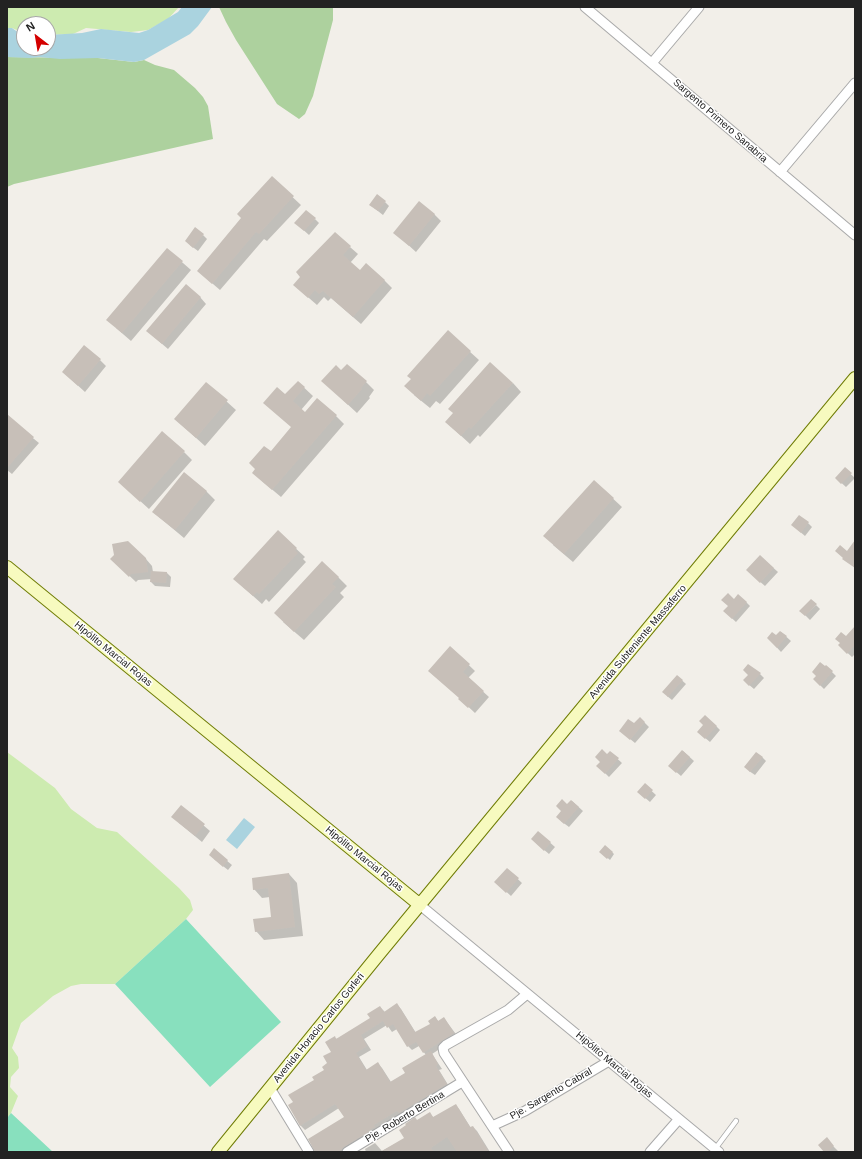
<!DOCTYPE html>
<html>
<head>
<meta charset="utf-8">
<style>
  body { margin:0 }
  #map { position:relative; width:862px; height:1159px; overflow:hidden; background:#f2efe9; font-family:Arial,sans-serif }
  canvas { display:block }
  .frame { position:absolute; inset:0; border:8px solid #222; pointer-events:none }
  .north { position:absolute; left:16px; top:16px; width:40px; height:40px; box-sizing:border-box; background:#fff; border:1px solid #a7a7a7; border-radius:50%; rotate:329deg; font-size:11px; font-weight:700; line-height:16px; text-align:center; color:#222 }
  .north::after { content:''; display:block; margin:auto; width:14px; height:18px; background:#d40000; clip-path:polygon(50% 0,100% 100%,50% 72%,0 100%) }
</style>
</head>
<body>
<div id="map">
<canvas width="862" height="1159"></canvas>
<div class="frame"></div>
<div class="north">N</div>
</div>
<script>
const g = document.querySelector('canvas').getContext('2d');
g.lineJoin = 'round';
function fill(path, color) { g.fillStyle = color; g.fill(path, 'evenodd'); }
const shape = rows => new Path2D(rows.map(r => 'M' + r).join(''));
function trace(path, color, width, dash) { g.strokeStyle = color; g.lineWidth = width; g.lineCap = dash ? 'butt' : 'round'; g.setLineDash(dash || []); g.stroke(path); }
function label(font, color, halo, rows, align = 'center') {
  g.font = font + ' Arial,sans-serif'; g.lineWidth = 3; g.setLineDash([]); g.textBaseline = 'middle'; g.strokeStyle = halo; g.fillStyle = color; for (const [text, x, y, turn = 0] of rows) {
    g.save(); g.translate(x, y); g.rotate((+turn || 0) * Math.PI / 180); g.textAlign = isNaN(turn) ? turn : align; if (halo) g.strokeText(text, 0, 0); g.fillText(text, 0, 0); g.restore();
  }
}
const grass = shape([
  [7,7,179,7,168,19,148,30,131,32,86,28,73,34,48,35,48,24,24,24,24,33,12,28,7,28],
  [7,752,55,788,71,809,97,828,117,832,179,888,190,900,193,910,186,919,115,984,81,984,71,986,53,996,21,1023,12,1048,18,1057,19,1068,11,1077,10,1087,18,1096,11,1113,7,1118]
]);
const forest = shape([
  [219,7,333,7,333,20,313,96,305,114,299,119,277,104,236,40,226,22],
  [7,57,98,58,134,62,144,60,155,65,174,70,195,88,203,97,208,106,213,139,14,184,7,187]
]);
const pitch = shape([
  [186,919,281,1022,210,1087,115,984],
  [11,1113,53,1152,7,1152,7,1118]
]);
const water = shape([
  [182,7,212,7,198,26,190,34,144,60,134,62,98,58,60,59,39,57,30,58,7,57,7,28,12,28,19,33,24,34,24,48,48,48,48,35,82,33,101,29,139,33,148,30,178,12],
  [244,818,255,827,237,849,226,840]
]);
const shadow = shape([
  [272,178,301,205,267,241,264,239,220,290,206,278,242,218],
  [385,202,389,206,383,215,374,208],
  [434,214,441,221,416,252,395,233],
  [315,219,319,223,309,235,300,227],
  [203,235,207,239,198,251,190,245],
  [350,247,358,254,350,263,360,272,384,280,392,288,361,324,331,298,328,301,324,297,317,305,294,285,301,277],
  [167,249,191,270,131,341,116,328],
  [200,297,206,304,168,349,154,337],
  [448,332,479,360,440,404,436,401,430,408,414,395],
  [100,360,106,366,85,392,63,372],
  [341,371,366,382,374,390,369,397,370,398,357,413,331,389],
  [298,382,313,396,301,410,305,413,336,416,344,424,281,497,262,481,271,453,292,428,285,396],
  [206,383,236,410,205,446,175,419],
  [513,383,521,392,480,437,478,435,470,444,446,422],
  [7,417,39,443,12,474,7,470],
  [184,452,192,460,149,509,128,490],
  [845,469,855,478,846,487,836,478],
  [594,481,622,507,573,562,553,545],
  [206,491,215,500,184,538,153,512],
  [808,523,812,527,805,536,792,525],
  [278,532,305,557,303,559,306,562,269,602,266,599,262,604,243,587],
  [115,556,146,559,152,566,153,572,167,573,171,577,170,587,155,586,151,582,152,579,138,580,136,582,118,565],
  [760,556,778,572,765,586,751,574],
  [338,577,347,586,340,593,344,597,304,640,283,622],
  [734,601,746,602,750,606,736,622,724,611],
  [816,605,820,609,810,620,805,615],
  [781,632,791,641,781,652,768,638,776,637],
  [855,635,855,654,852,657,839,645,846,637],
  [451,648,475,671,468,678,489,697,475,713,460,699],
  [826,666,836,676,824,689,814,679],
  [760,674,764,678,754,689,748,684,749,675],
  [677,676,686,684,672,700,667,696],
  [640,718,649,727,635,743,624,734],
  [704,725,716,726,720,730,710,742,698,732],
  [683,751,694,761,681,776,674,770],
  [610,752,622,763,609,777,598,766],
  [762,757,766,761,755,775,749,771],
  [645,785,656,795,650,802,643,796],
  [572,801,583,811,569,827,561,821,567,805],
  [181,806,210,831,202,842,179,823],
  [538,832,555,847,549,854,536,843],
  [605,846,614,854,610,860,601,852],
  [214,850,232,865,228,870,214,859],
  [507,869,522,883,511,896,500,886],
  [289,874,297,883,303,936,264,940,256,931,272,918,270,897,262,898,254,889],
  [397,1005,401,1009,416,1033,431,1024,435,1017,439,1022,444,1018,458,1037,432,1054,442,1069,439,1070,450,1088,347,1152,316,1152,345,1117,339,1108,305,1130,301,1126,289,1106,294,1103,325,1070,329,1064,332,1052,334,1037,337,1039,371,1019,380,1007,385,1012],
  [387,1025,392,1032,397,1029,408,1046,412,1050,419,1046,426,1055,406,1073,391,1082,382,1068,378,1064,367,1070,359,1057,371,1050,364,1039],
  [455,1105,459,1109,471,1128,473,1127,477,1131,490,1152,366,1152,365,1149,375,1143,382,1151,406,1138,418,1121,429,1113,434,1118],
  [830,1143,838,1151,836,1152,825,1152]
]);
const building = shape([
  [272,176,294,196,259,234,256,232,212,284,197,271,241,218,237,214],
  [377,194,386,201,378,211,369,205],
  [419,201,435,214,409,246,393,233],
  [306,210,316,218,304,231,294,223],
  [195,227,204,234,193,248,185,241],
  [335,232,351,246,343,255,360,270,366,263,385,280,353,317,323,291,319,294,315,290,308,298,293,285,300,277,296,272],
  [167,248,183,261,122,333,106,320],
  [186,284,201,297,162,344,146,331],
  [448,330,471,351,430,396,427,393,421,401,404,386,411,379,407,376],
  [84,345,101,359,78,386,62,372],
  [490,362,513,383,471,429,469,427,461,436,445,422,453,413,448,409],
  [347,364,367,381,361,388,362,389,348,405,321,381,336,365,341,370],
  [298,381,305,387,293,401,305,412,317,398,337,415,272,490,252,473,255,469,249,463,264,446,271,451,291,427,263,403,277,387,285,394],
  [206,382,228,400,196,438,174,419],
  [7,414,34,437,7,468],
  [162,431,185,451,140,502,118,482],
  [845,467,852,473,841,484,835,478],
  [184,472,207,491,175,530,152,512],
  [594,480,614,498,564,554,543,536],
  [799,515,809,522,801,533,791,525],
  [278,530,297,548,295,550,298,553,259,594,257,592,253,596,233,579],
  [855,540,855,568,842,559,843,558,835,551,840,545,847,551],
  [128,541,146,558,148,572,131,574,129,577,110,559,114,555,112,544],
  [760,555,774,568,760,583,746,570],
  [322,561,339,577,332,584,336,587,294,632,274,613],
  [151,571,167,572,166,583,150,582],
  [728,593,734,599,738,594,747,602,732,619,723,611,728,606,721,600],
  [811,599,817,604,805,616,799,611],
  [855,626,855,645,847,654,838,645,840,643,835,639,841,632,846,636],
  [780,631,787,636,777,648,767,638,772,632,776,635],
  [450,646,470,664,463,672,484,691,468,708,458,699,459,698,428,671],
  [820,662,825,666,826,665,833,671,820,686,813,679,816,676,812,672],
  [748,664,761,673,749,686,743,680,748,675,743,670],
  [677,675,683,680,668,697,662,692],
  [705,715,717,726,705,739,697,732,703,725,699,721],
  [640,717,645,722,630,740,619,731,628,719,634,723],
  [602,749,607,754,610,751,619,758,605,774,596,766,600,762,595,757],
  [682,750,690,757,676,773,668,766],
  [756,752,763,757,750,772,744,767],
  [645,783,653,790,645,799,637,792],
  [562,799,567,804,571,800,579,807,564,824,556,817,561,811,556,806],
  [181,805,205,824,195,836,171,817],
  [538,831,551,842,544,851,531,839],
  [605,845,613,852,607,859,599,852],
  [214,848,228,860,223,867,209,855],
  [507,868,519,878,506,893,494,882],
  [289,873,295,927,255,932,253,919,271,917,268,888,253,890,252,878],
  [397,1003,415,1032,430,1024,428,1021,435,1016,438,1021,444,1017,454,1033,423,1053,416,1042,407,1047,393,1024,387,1028,383,1021,361,1035,367,1046,356,1053,366,1070,378,1062,390,1082,405,1073,402,1068,431,1051,438,1064,436,1066,447,1084,399,1113,397,1111,374,1125,375,1127,369,1130,370,1131,344,1147,339,1152,315,1152,308,1139,344,1117,335,1104,300,1126,288,1105,293,1102,288,1095,314,1080,312,1077,324,1070,322,1067,327,1063,323,1056,331,1052,325,1042,335,1036,336,1039,370,1018,367,1014,380,1006,384,1012],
  [456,1104,470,1127,473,1126,489,1152,457,1152,447,1137,431,1148,434,1152,380,1152,404,1138,399,1130,406,1125,405,1124,415,1117,417,1120,430,1112,433,1117],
  [827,1137,834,1146,828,1152,824,1152,818,1145]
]);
const service = shape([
  [715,1149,736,1121]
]);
const minor = shape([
  [585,7,855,235],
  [652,63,699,7],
  [780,172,855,83],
  [420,905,719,1152],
  [270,1088,309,1152],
  [492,1126,525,1111,609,1061],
  [347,1152,462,1082],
  [509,1152,444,1053,443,1048,446,1045,508,1010,527,994],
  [650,1152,679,1119]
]);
const secondary = shape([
  [7,567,420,905],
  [218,1152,379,954,855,378]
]);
const streetNames = [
  ["Sargento Primero Sanabria",720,121,41],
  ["Avenida Subteniente Massaferro",638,642,-50],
  ["Hipólito Marcial Rojas",113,654,39],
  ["Hipólito Marcial Rojas",364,859,39],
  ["Avenida Horacio Carlos Gorleri",319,1028,-51],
  ["Hipólito Marcial Rojas",614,1065,40],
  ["Pje. Sargento Cabral",551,1094,-30],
  ["Pje. Roberto Bertina",405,1117,-31]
];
fill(grass, '#cdebb0');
fill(forest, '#add19e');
fill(pitch, '#88e0be');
fill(water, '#aad3df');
fill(shadow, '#0003');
fill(building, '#c7bfb8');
trace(service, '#a9a9a9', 6);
trace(minor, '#a9a9a9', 11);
trace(secondary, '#707d05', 14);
trace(service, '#fff', 4.5);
trace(minor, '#fff', 9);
trace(secondary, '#f7fabf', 12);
label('10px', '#222', '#fff', streetNames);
</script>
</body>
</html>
